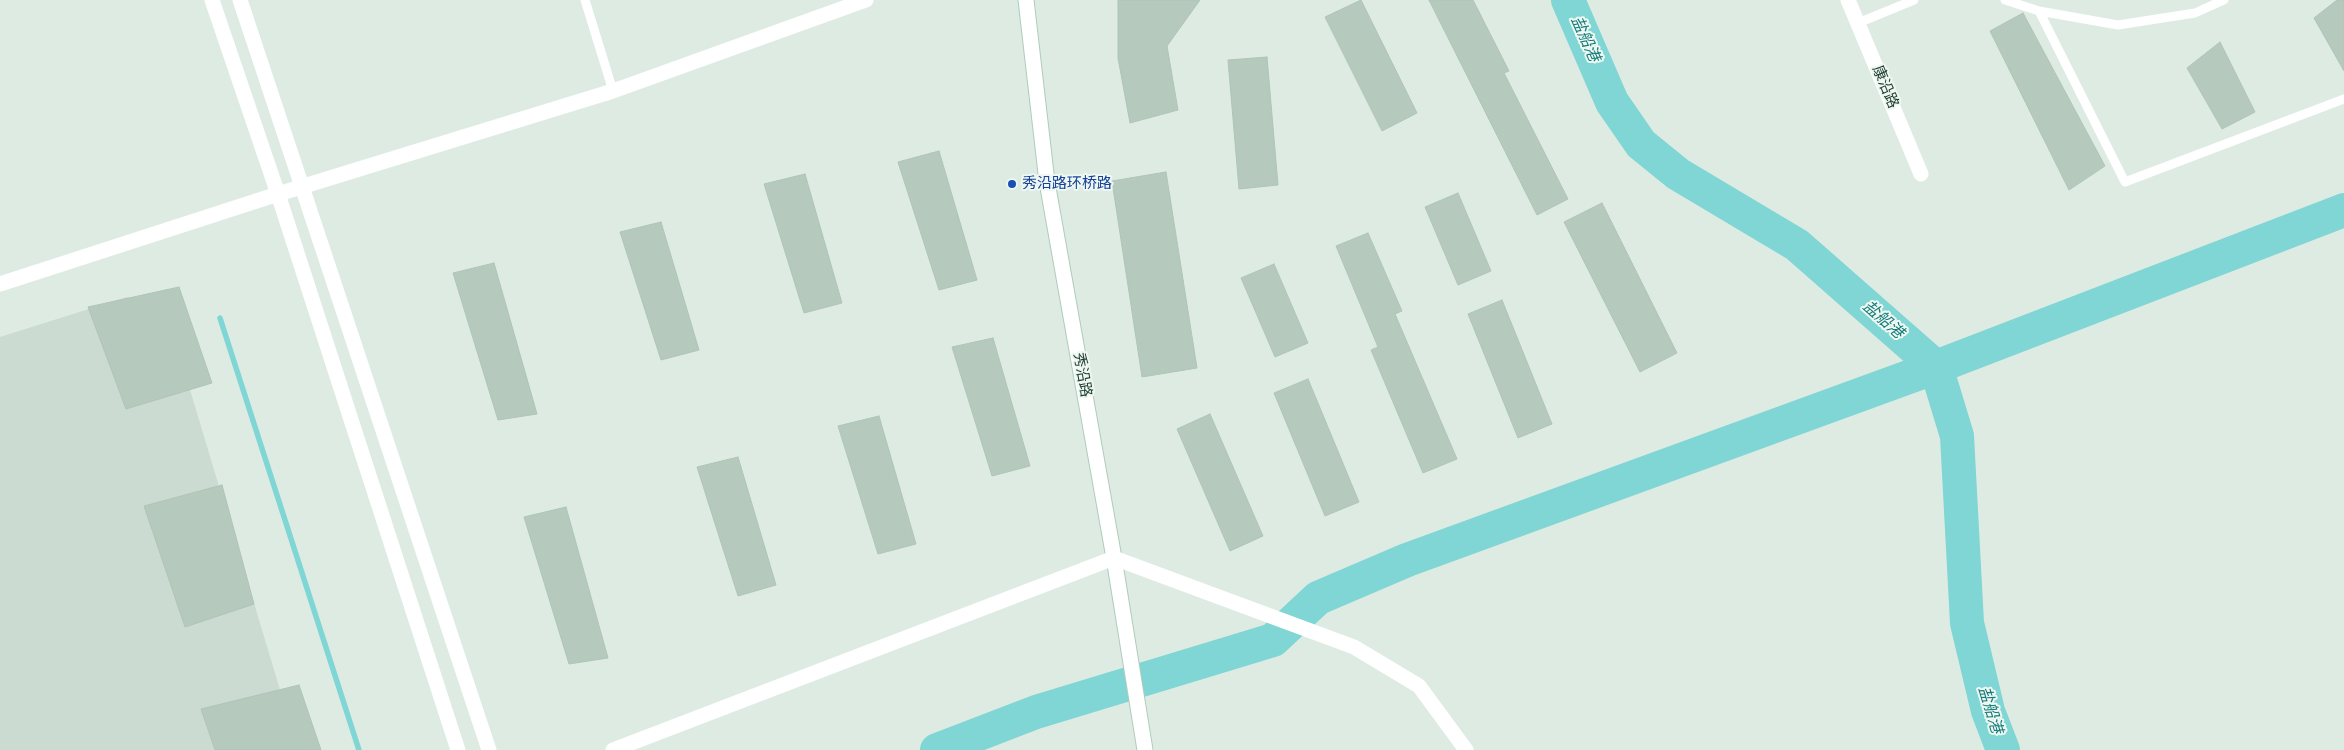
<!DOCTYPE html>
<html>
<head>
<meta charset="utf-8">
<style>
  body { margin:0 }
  canvas { display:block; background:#ddebe2 }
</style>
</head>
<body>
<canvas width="2344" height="750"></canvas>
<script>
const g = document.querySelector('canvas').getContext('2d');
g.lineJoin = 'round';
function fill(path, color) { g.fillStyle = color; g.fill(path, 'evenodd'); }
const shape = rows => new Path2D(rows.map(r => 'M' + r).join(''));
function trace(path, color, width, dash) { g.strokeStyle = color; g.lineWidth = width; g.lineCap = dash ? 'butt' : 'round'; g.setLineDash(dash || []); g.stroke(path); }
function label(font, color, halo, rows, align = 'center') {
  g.font = font + ' Helvetica,"Noto Sans SC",sans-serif'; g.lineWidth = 4; g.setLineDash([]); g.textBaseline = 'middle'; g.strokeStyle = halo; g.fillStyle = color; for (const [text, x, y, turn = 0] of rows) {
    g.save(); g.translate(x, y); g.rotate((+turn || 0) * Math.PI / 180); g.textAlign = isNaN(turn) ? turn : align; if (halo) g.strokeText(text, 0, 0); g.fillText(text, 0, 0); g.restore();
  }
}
const built = shape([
  [127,297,167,313,298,750,0,750,0,337]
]);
const stream = shape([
  [220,318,359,750]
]);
const river = shape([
  [1568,0,1612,102,1641,144,1678,174,1797,245,1936,367,1957,436,1967,623,1988,711,2003,750],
  [937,750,1036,712,1273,640,1318,598,1407,560,1936,367,2344,210]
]);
const building = shape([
  [1118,0,1200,0,1167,46,1178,110,1130,123,1118,58,1118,0],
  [1361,0,1417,113,1382,131,1325,17,1361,0],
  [1429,0,1473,0,1509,71,1504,73,1568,199,1537,215,1429,0],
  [2337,0,2344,0,2344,71,2314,18,2337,0],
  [2023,13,2105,166,2069,190,1990,31,2023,13],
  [2220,42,2255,112,2222,129,2187,68,2220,42],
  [1267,57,1278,185,1239,189,1228,60,1267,57],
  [939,151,977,280,939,290,898,162,939,151],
  [1166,172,1197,368,1142,377,1112,181,1166,172],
  [805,174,842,303,804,313,764,184,805,174],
  [1458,193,1491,271,1458,285,1425,207,1458,193],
  [1602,203,1677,353,1640,372,1564,222,1602,203],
  [661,222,699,350,661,360,620,232,661,222],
  [1368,233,1402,311,1395,314,1457,459,1423,473,1371,350,1378,347,1336,246,1368,233],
  [494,263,537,414,498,420,453,273,494,263],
  [1274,264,1308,343,1275,357,1241,278,1274,264],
  [179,287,212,383,126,409,88,307,179,287],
  [1502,300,1552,424,1518,438,1468,314,1502,300],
  [993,338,1030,466,992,476,952,347,993,338],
  [1308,379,1359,502,1325,516,1274,393,1308,379],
  [1210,414,1263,536,1230,551,1177,429,1210,414],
  [879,416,916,544,878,554,838,426,879,416],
  [738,457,776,585,738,596,697,467,738,457],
  [222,485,254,604,185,627,144,506,222,485],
  [566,507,608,658,569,664,524,517,566,507],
  [299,685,321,750,215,750,201,709,299,685]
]);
const service = shape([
  [585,0,613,91],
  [2005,0,2039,11,2118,25,2195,13,2224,0],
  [2039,11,2125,182,2344,99],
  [1858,23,1914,0]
]);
const minor = shape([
  [1848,0,1921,174],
  [0,284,278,194,613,91,866,0],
  [613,750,1114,558,1354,647,1419,686,1466,750]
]);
const tertiary = shape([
  [212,0,278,194,458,750],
  [240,0,489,750]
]);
const secondary = shape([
  [1026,0,1047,182,1114,558,1145,750]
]);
const markers = [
  [1012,184,5,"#1a4fb4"]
];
const streetNames = [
  ["康沿路",1885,87,67],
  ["秀沿路",1082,375,80]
];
const transitNames = [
  ["秀沿路环桥路",1022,184]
];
const waterNames = [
  ["盐船港",1585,39,66],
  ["盐船港",1883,320,41],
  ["盐船港",1990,710,73]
];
fill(built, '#cbdbd1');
trace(stream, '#7fd6d4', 5.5);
trace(river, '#7fd6d4', 34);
fill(building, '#b5c9bd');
trace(building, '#afc5b8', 1);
trace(secondary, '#afccbc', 17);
trace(service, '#fff', 9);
trace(minor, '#fff', 15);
trace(tertiary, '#fff', 15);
trace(secondary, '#fff', 15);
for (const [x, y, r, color] of markers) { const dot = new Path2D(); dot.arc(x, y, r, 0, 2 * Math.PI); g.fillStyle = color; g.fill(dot); trace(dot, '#eef7f1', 2); }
label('15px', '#1d3c2e', '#eef7f1', streetNames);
label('15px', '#164399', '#eef7f1', transitNames, 'left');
label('italic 16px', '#137c7b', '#eef7f1', waterNames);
</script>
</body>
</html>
